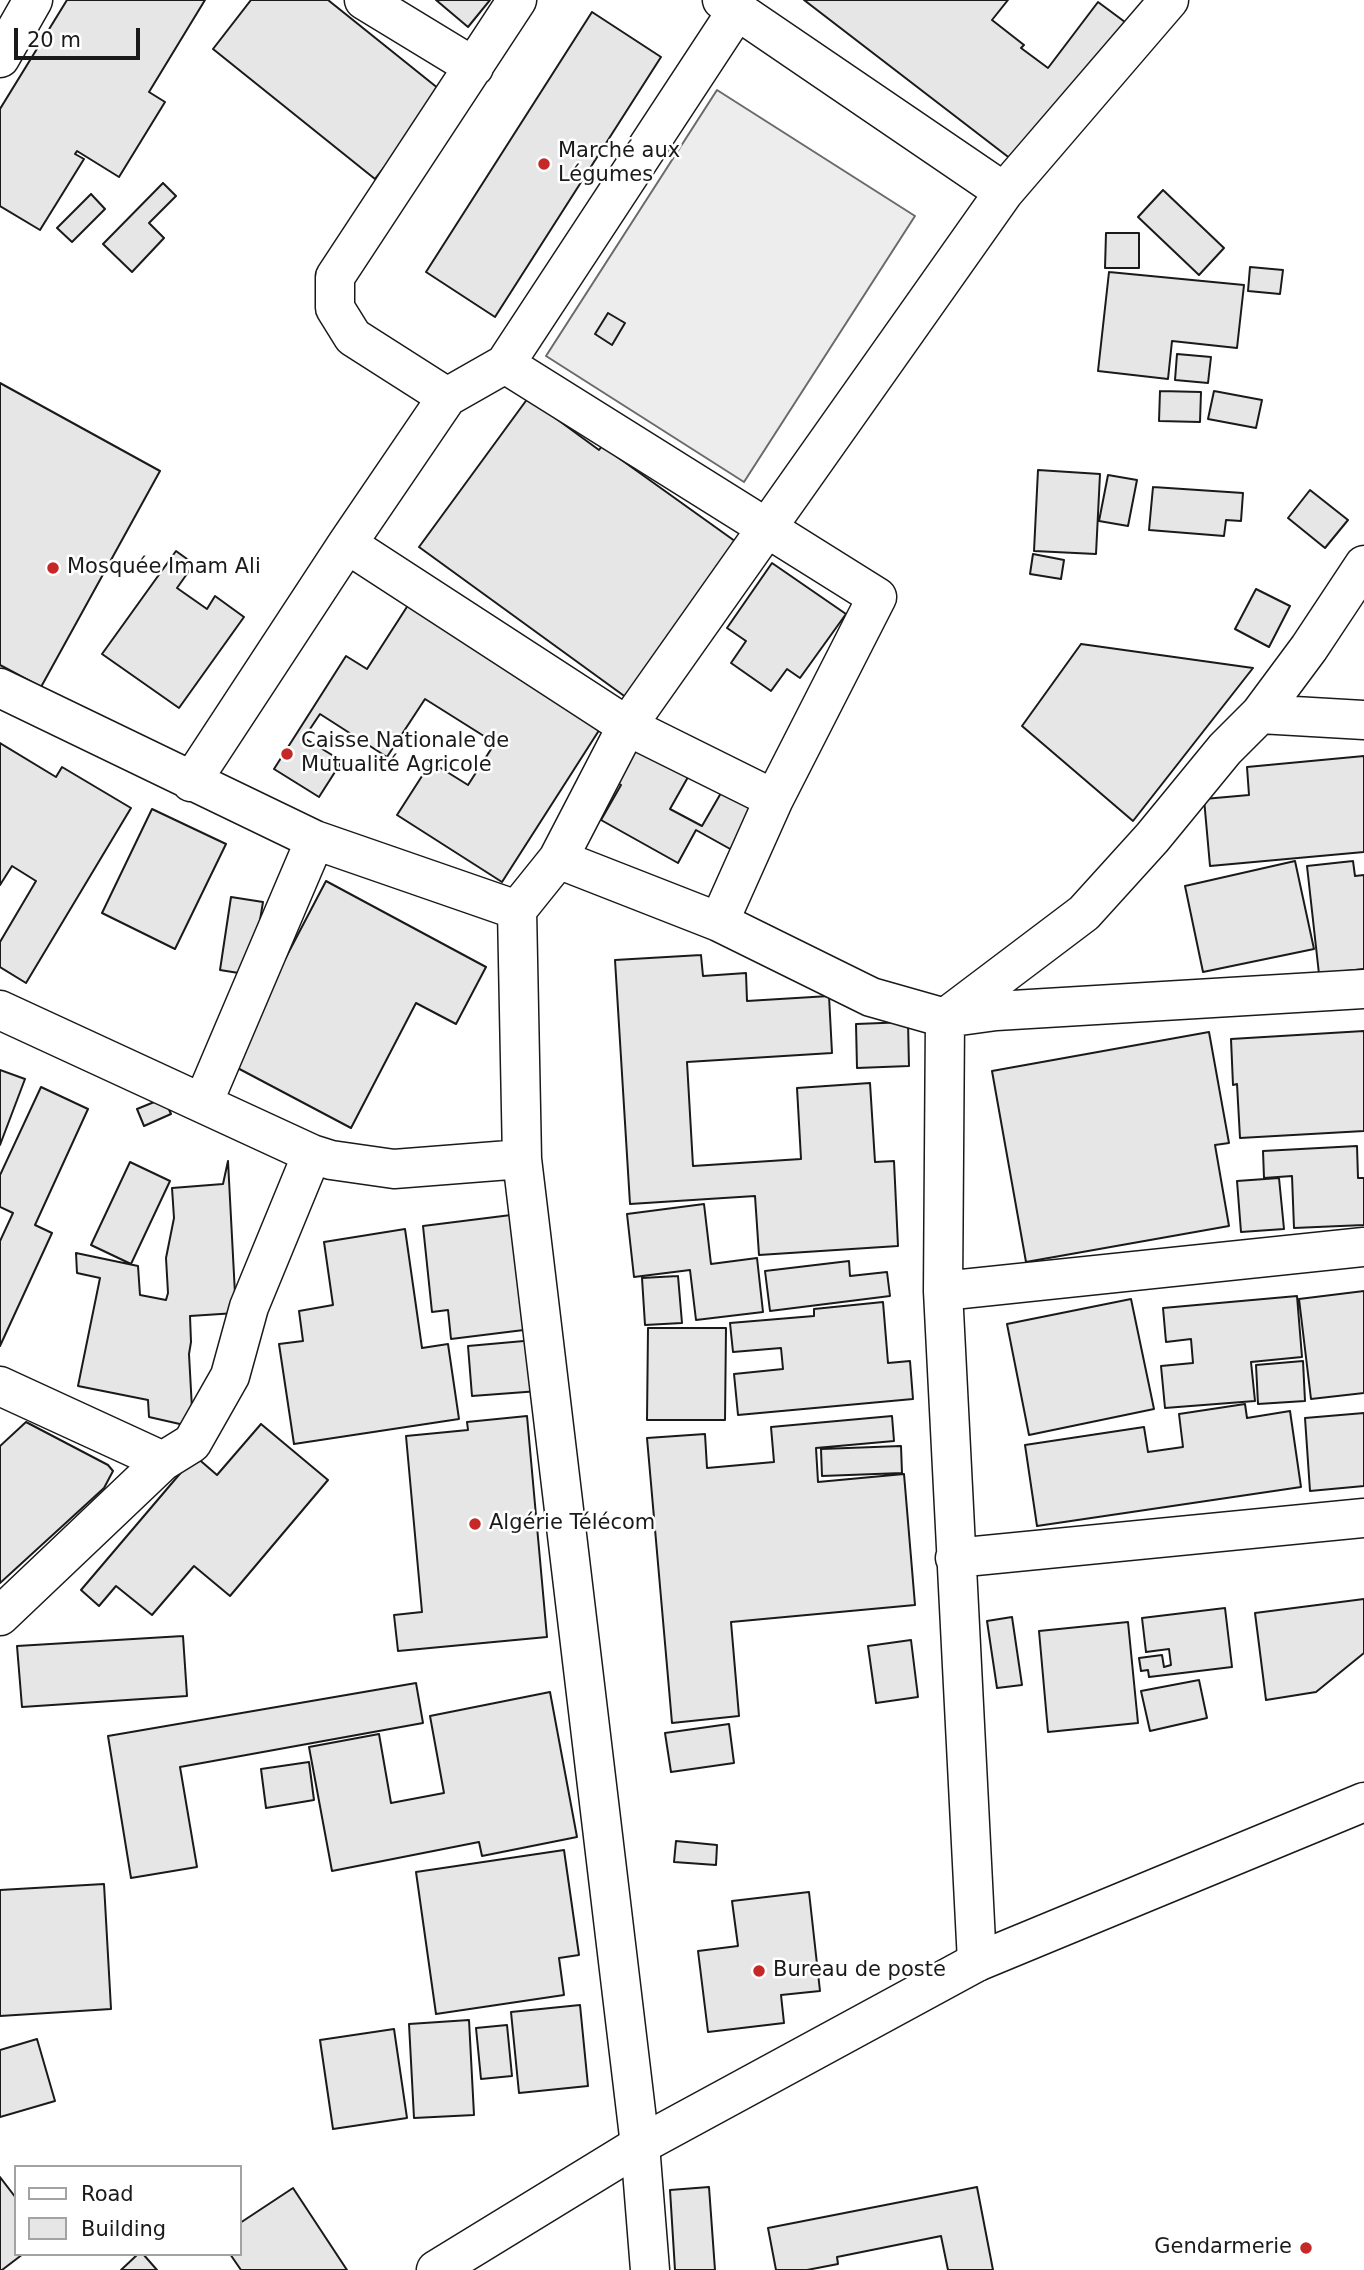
<!DOCTYPE html>
<html>
<head>
<meta charset="utf-8">
<style>
  body { margin:0 }
  #map { position:relative; width:1364px; height:2270px; overflow:hidden; background:#fff; font-family:"DejaVu Sans",sans-serif }
  canvas { display:block }
  .legend { position:absolute; left:14px; top:2165px; width:228px; height:91px; box-sizing:border-box; background:#fff; border:2px solid #a3a3a3; margin:0; padding:9px 12px; list-style:none; font-size:21px; color:#1a1a1a }
  .legend li { display:flex; align-items:center; gap:14px; height:35px }
  .legend b { width:35px; border:2px solid #a3a3a3 }
  .scale { position:absolute; left:14px; top:28px; width:126px; height:32px; box-sizing:border-box; border:4px solid #1a1a1a; border-top:0; padding-left:9px; font-size:21px; line-height:24px; white-space:nowrap; color:#1a1a1a; -webkit-text-stroke:5px #fff; paint-order:stroke }
</style>
</head>
<body>
<div id="map">
<canvas width="1364" height="2270"></canvas>
<ul class="legend">
<li><b style="height:9px;background:#fff"></b>Road</li>
<li><b style="height:19px;background:#e6e6e6"></b>Building</li>
</ul>
<div class="scale">20 m</div>
</div>
<script>
const g = document.querySelector('canvas').getContext('2d');
g.lineJoin = 'round';
function fill(path, color) { g.fillStyle = color; g.fill(path, 'evenodd'); }
const shape = rows => new Path2D(rows.map(r => 'M' + r).join(''));
function trace(path, color, width, dash) { g.strokeStyle = color; g.lineWidth = width; g.lineCap = dash ? 'butt' : 'round'; g.setLineDash(dash || []); g.stroke(path); }
function label(font, color, halo, rows, align = 'center') {
  g.font = font + ' "DejaVu Sans",sans-serif'; g.lineWidth = 5; g.setLineDash([]); g.textBaseline = 'middle'; g.strokeStyle = halo; g.fillStyle = color; for (const [text, x, y, turn = 0] of rows) {
    g.save(); g.translate(x, y); g.rotate((+turn || 0) * Math.PI / 180); g.textAlign = isNaN(turn) ? turn : align; if (halo) g.strokeText(text, 0, 0); g.fillText(text, 0, 0); g.restore();
  }
}
const built = shape([
  [717,90,915,216,744,482,546,356,717,90]
]);
const building = shape([
  [67,0,205,0,149,92,165,102,119,177,77,151,75,154,84,159,40,230,0,206,0,109,67,0],
  [251,0,328,0,444,93,375,179,213,49,251,0],
  [436,0,490,0,468,27,436,0],
  [804,0,1008,0,992,20,1024,45,1021,48,1048,68,1098,2,1129,25,1020,166,804,0],
  [592,12,661,57,495,317,426,272,592,12],
  [163,183,176,196,149,223,164,238,132,272,103,244,163,183],
  [1163,190,1224,248,1199,275,1138,217,1163,190],
  [91,194,105,209,72,242,57,228,91,194],
  [1106,233,1139,233,1139,268,1105,268,1106,233],
  [1250,267,1283,270,1280,294,1248,291,1250,267],
  [1109,272,1244,285,1237,348,1172,341,1168,379,1098,371,1109,272],
  [608,313,625,323,612,345,595,334,608,313],
  [1177,354,1211,357,1208,383,1175,380,1177,354],
  [0,383,160,471,41,687,0,665,0,383],
  [1160,391,1201,392,1200,422,1159,421,1160,391],
  [1214,391,1262,400,1256,428,1208,419,1214,391],
  [528,398,599,450,602,446,739,544,627,698,419,547,528,398],
  [1038,470,1100,474,1096,554,1034,551,1038,470],
  [1108,475,1137,480,1128,526,1099,521,1108,475],
  [1153,487,1243,493,1241,521,1226,520,1224,536,1149,530,1153,487],
  [1310,490,1348,520,1325,548,1288,518,1310,490],
  [176,551,194,564,177,588,207,609,215,596,244,617,179,708,102,654,176,551],
  [1033,554,1064,560,1061,579,1030,574,1033,554],
  [772,563,846,614,800,678,787,669,771,691,731,663,746,641,727,628,772,563],
  [1256,589,1290,606,1269,647,1235,629,1256,589],
  [412,599,605,721,502,882,397,815,431,762,468,785,495,743,425,699,387,757,320,714,304,738,342,761,319,797,274,769,346,656,367,669,412,599],
  [1081,644,1253,668,1133,821,1022,726,1081,644],
  [639,740,692,770,670,809,702,826,721,793,754,810,732,850,696,830,678,863,601,820,621,785,616,782,639,740],
  [0,743,56,777,62,767,131,808,26,983,0,967,0,942,36,881,12,866,0,885,0,743],
  [1364,756,1364,852,1210,866,1204,799,1249,795,1247,767,1364,756],
  [152,809,226,844,175,949,102,913,152,809],
  [1295,861,1314,949,1203,972,1185,886,1295,861],
  [1353,861,1355,876,1364,875,1364,969,1319,974,1307,866,1353,861],
  [326,881,486,967,456,1024,416,1003,351,1128,230,1064,326,881],
  [231,897,263,902,251,975,220,970,231,897],
  [701,955,703,976,746,973,747,1001,829,996,832,1053,687,1062,693,1166,801,1159,797,1088,870,1083,875,1162,894,1161,898,1246,759,1255,755,1196,630,1204,615,960,701,955],
  [908,1022,909,1066,857,1068,856,1024,908,1022],
  [1364,1031,1364,1131,1240,1138,1237,1084,1233,1085,1231,1039,1364,1031],
  [1209,1032,1229,1143,1215,1145,1229,1226,1026,1262,992,1071,1209,1032],
  [0,1070,25,1079,0,1145,0,1070],
  [41,1087,88,1109,35,1225,52,1233,0,1346,0,1241,13,1213,0,1207,0,1175,41,1087],
  [164,1098,171,1114,144,1126,137,1109,164,1098],
  [1357,1146,1358,1178,1364,1178,1364,1225,1294,1228,1292,1176,1264,1178,1263,1151,1357,1146],
  [228,1161,236,1313,190,1316,191,1342,189,1354,193,1427,149,1417,148,1400,78,1386,100,1278,77,1273,76,1253,138,1266,140,1295,166,1300,168,1293,166,1258,174,1218,172,1188,223,1184,228,1161],
  [130,1162,170,1181,131,1264,91,1245,130,1162],
  [1279,1178,1284,1229,1241,1232,1237,1181,1279,1178],
  [704,1204,711,1264,757,1258,763,1312,696,1320,690,1270,634,1277,627,1214,704,1204],
  [527,1213,540,1328,451,1339,448,1310,432,1312,423,1226,527,1213],
  [405,1229,422,1348,448,1344,459,1419,294,1444,279,1344,303,1341,299,1311,333,1305,324,1242,405,1229],
  [849,1261,850,1276,887,1272,890,1296,770,1311,765,1271,849,1261],
  [678,1276,682,1323,645,1325,642,1278,678,1276],
  [1364,1291,1364,1393,1311,1399,1299,1299,1364,1291],
  [1297,1296,1302,1357,1251,1362,1255,1401,1165,1408,1161,1366,1193,1363,1191,1339,1166,1342,1163,1308,1297,1296],
  [1131,1299,1154,1409,1029,1435,1007,1324,1131,1299],
  [883,1302,888,1363,910,1361,913,1399,738,1415,734,1374,783,1369,781,1348,733,1352,730,1323,814,1316,814,1309,883,1302],
  [648,1328,726,1328,725,1420,647,1420,648,1328],
  [535,1340,539,1391,472,1396,468,1346,535,1340],
  [1303,1361,1305,1401,1258,1404,1256,1365,1303,1361],
  [1245,1404,1247,1418,1290,1411,1301,1487,1037,1526,1025,1445,1144,1427,1148,1452,1183,1447,1179,1414,1245,1404],
  [1364,1413,1364,1486,1310,1491,1305,1418,1364,1413],
  [527,1416,547,1637,398,1651,394,1615,422,1612,406,1436,468,1430,467,1422,527,1416],
  [892,1416,894,1441,816,1448,818,1482,904,1474,915,1605,731,1622,739,1716,672,1723,647,1438,705,1434,707,1468,774,1462,771,1427,892,1416],
  [26,1422,108,1465,113,1471,104,1488,0,1583,0,1446,26,1422],
  [261,1424,328,1480,230,1596,194,1566,152,1615,116,1586,99,1606,81,1590,195,1456,217,1475,261,1424],
  [901,1446,902,1473,822,1476,821,1449,901,1446],
  [1364,1599,1364,1653,1316,1692,1266,1700,1255,1613,1364,1599],
  [1225,1608,1232,1667,1149,1677,1148,1670,1141,1671,1139,1658,1162,1655,1164,1667,1171,1665,1169,1649,1146,1652,1142,1618,1225,1608],
  [1012,1617,1022,1685,997,1688,987,1621,1012,1617],
  [1128,1622,1138,1723,1048,1732,1039,1631,1128,1622],
  [183,1636,187,1696,22,1707,17,1646,183,1636],
  [911,1640,918,1697,876,1703,868,1646,911,1640],
  [1199,1680,1207,1718,1150,1731,1141,1691,1199,1680],
  [416,1683,423,1723,180,1767,197,1867,131,1878,108,1736,416,1683],
  [550,1692,577,1837,482,1856,479,1842,332,1871,309,1747,379,1734,391,1803,444,1793,430,1716,550,1692],
  [729,1724,734,1763,671,1772,665,1733,729,1724],
  [309,1762,314,1800,266,1808,261,1769,309,1762],
  [676,1841,717,1845,716,1865,674,1862,676,1841],
  [564,1850,579,1955,559,1958,564,1995,436,2014,416,1872,564,1850],
  [104,1884,111,2009,0,2016,0,1890,104,1884],
  [809,1892,820,1991,781,1995,784,2023,708,2032,698,1951,738,1946,732,1901,809,1892],
  [580,2005,588,2086,519,2093,511,2012,580,2005],
  [469,2020,474,2115,414,2118,409,2024,469,2020],
  [507,2025,512,2076,481,2079,476,2028,507,2025],
  [394,2029,407,2118,333,2129,320,2040,394,2029],
  [37,2039,55,2101,0,2117,0,2050,37,2039],
  [0,2177,16,2198,16,2254,23,2254,2,2270,0,2270,0,2177],
  [709,2187,715,2270,675,2270,670,2190,709,2187],
  [977,2187,993,2270,948,2270,941,2236,837,2257,838,2264,807,2270,776,2270,768,2228,977,2187],
  [293,2188,347,2270,241,2270,230,2254,240,2254,240,2223,293,2188],
  [138,2254,143,2254,157,2270,121,2270,138,2254]
]);
const minor = shape([
  [364,0,474,67],
  [722,0,1004,192],
  [0,58,33,0],
  [505,364,877,597,774,799,719,922],
  [447,397,353,337,335,308,335,277,517,0],
  [347,544,627,726,774,799],
  [0,688,315,840,517,910],
  [1260,714,1364,720],
  [191,782,347,544,447,397,505,364,738,9],
  [558,859,719,922,871,997,945,1018,996,1011,1364,989],
  [0,1010,312,1154,331,1160,394,1169,522,1159],
  [203,1103,315,840],
  [943,1291,1364,1247],
  [0,1386,163,1461],
  [955,1558,1364,1518],
  [0,1616,163,1461,192,1443,230,1376,249,1307,312,1154],
  [977,1962,943,1291,945,1018,1084,913,1152,838,1225,749,1260,714,1309,648,1364,565],
  [650,2270,640,2145,522,1159,517,910,558,859,627,726,1004,192,1169,0]
]);
const major = shape([
  [436,2270,640,2145,977,1962,1364,1802]
]);
const markers = [
  [544,164,7,"#c62828"],
  [53,568,7,"#c62828"],
  [287,754,7,"#c62828"],
  [475,1524,7,"#c62828"],
  [759,1971,7,"#c62828"],
  [1306,2248,7,"#c62828"]
];
const poiNames = [
  ["Marché aux",558,152],
  ["Légumes",558,176],
  ["Mosquée Imam Ali",67,568],
  ["Caisse Nationale de",301,742],
  ["Mutualité Agricole",301,766],
  ["Algérie Télécom",489,1524],
  ["Bureau de poste",773,1971],
  ["Gendarmerie",1292,2248,"right"]
];
fill(built, '#ededed');
trace(built, '#6a6a6a', 2);
fill(building, '#e6e6e6');
trace(building, '#1a1a1a', 2);
trace(minor, '#1a1a1a', 41);
trace(major, '#1a1a1a', 41);
trace(minor, '#fff', 38);
trace(major, '#fff', 38);
for (const [x, y, r, color] of markers) { const dot = new Path2D(); dot.arc(x, y, r, 0, 2 * Math.PI); g.fillStyle = color; g.fill(dot); trace(dot, '#fff', 2.5); }
label('21px', '#1a1a1a', '#fff', poiNames, 'left');
</script>
</body>
</html>
